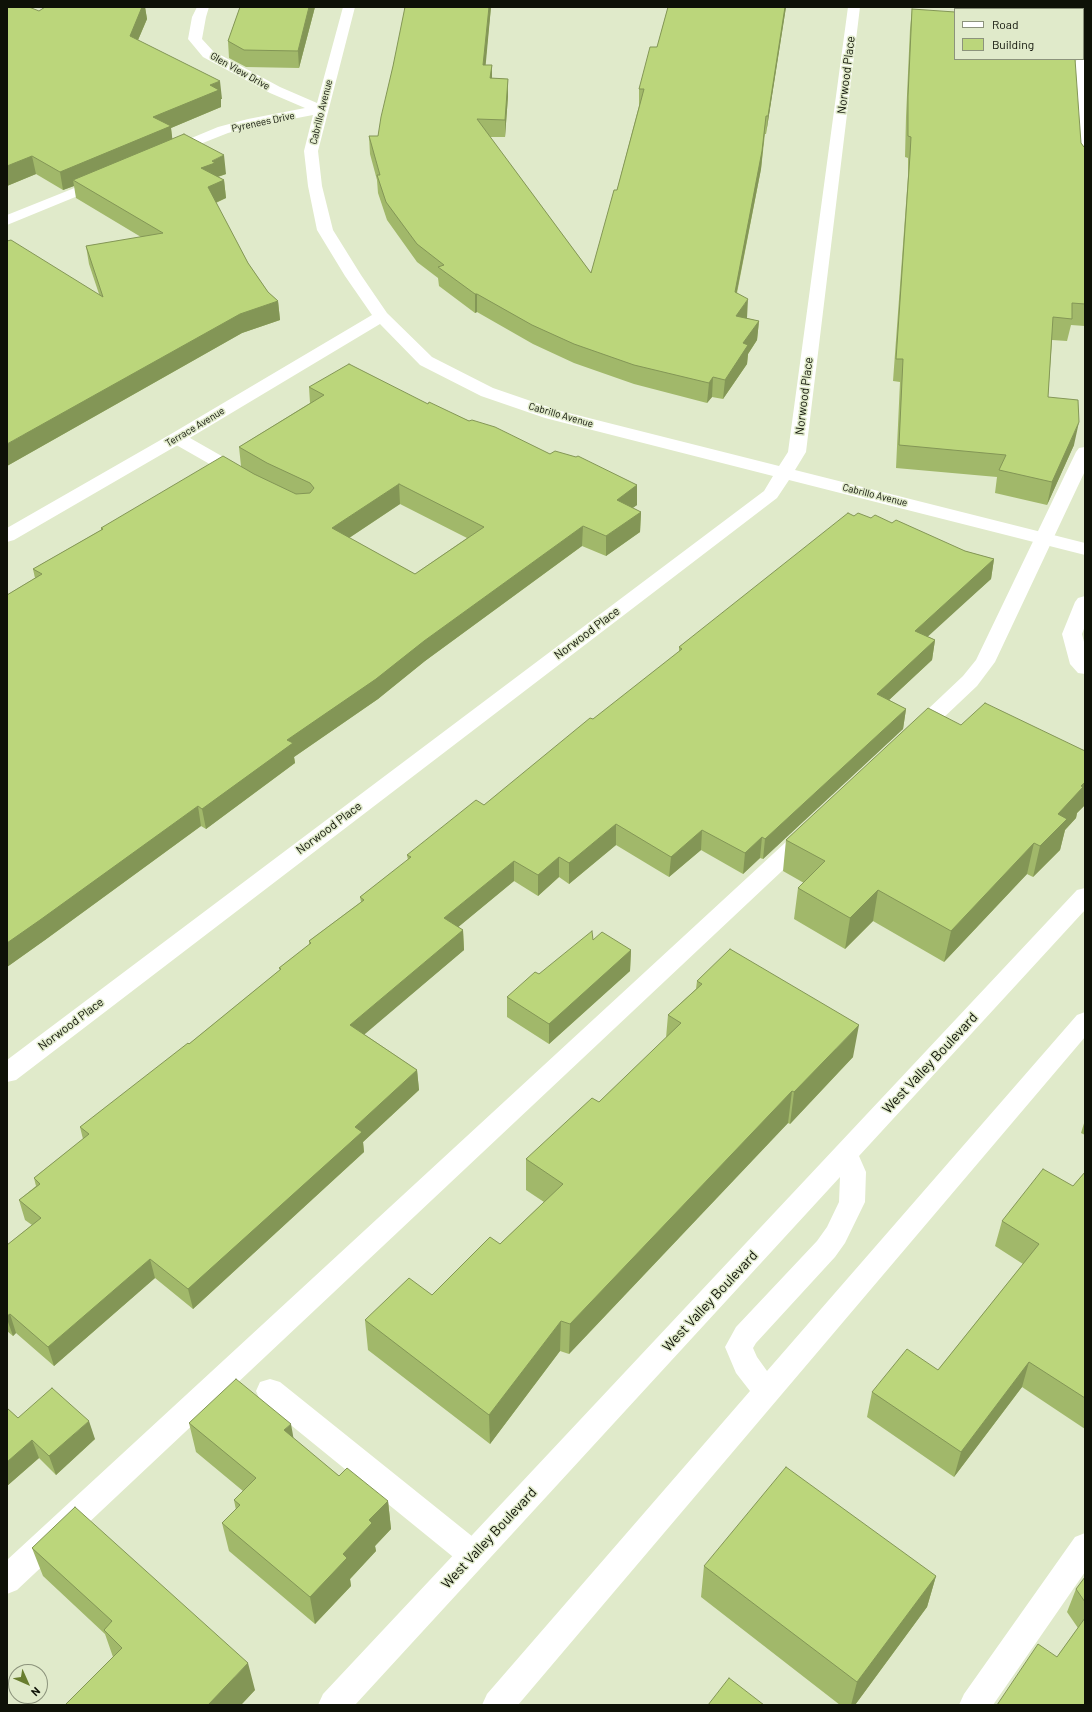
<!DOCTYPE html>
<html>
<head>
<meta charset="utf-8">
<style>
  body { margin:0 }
  #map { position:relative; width:1092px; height:1712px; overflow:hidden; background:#e0eaca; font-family:Barlow,sans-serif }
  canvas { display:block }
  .frame { position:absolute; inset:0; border:8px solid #0e1107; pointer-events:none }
  .legend { position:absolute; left:954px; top:8px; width:130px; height:52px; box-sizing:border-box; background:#e0eaca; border:1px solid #8c937c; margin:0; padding:5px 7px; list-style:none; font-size:12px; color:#0e1107 }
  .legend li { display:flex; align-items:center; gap:8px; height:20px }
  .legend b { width:20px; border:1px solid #8c937c }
  .north { position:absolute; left:8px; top:1664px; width:40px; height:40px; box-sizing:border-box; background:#e0eaca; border:1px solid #8c937c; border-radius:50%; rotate:135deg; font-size:11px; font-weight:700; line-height:16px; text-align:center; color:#0e1107 }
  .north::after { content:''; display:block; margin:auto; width:14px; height:18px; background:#687d2e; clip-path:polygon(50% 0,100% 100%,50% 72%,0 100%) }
</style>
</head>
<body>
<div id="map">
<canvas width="1092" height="1712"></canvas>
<div class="frame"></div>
<ul class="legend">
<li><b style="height:5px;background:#fff"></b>Road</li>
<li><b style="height:11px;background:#bbd67b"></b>Building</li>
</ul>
<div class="north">N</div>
</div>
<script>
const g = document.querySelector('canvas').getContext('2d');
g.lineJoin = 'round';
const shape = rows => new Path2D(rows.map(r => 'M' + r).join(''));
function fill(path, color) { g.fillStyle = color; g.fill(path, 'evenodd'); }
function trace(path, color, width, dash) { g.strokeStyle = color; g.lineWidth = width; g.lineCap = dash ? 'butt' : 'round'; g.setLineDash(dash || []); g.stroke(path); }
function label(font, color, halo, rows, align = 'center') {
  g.font = font + ' Barlow,sans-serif'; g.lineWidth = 3; g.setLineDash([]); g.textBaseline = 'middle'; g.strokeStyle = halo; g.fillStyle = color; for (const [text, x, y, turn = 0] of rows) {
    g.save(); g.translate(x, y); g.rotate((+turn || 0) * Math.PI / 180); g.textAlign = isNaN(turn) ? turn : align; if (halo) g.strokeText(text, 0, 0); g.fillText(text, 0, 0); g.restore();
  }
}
const lane = shape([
  [1083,53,1085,53,1085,168,1080,167,1078,164,1072,70,1077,59,1083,59,1083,53],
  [177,433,183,434,248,471,251,475,248,479,242,480,236,479,171,442,168,438,171,434,177,433],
  [1085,447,1085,471,995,662,977,686,922,738,915,740,908,738,905,733,908,728,963,676,976,660,1076,452,1079,448,1085,447],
  [1085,596,1085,626,1082,634,1085,646,1085,674,1078,673,1070,664,1062,634,1075,602,1078,598,1085,596],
  [807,827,815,830,818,835,815,840,17,1590,7,1594,7,1560,799,830,807,827],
  [270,1379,280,1382,483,1545,488,1555,483,1565,473,1569,463,1565,260,1400,256,1391,260,1382,270,1379],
  [1085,1533,1085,1572,993,1705,959,1705,964,1694,1075,1537,1085,1533]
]);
const street = shape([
  [197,7,209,7,206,17,202,39,213,51,280,87,317,103,343,7,355,7,318,151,322,186,333,230,361,275,387,313,432,357,493,388,557,410,779,466,788,452,848,7,860,7,806,452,795,470,1085,543,1085,555,789,480,777,498,16,1080,7,1082,7,1060,764,491,773,476,545,418,481,396,420,365,380,324,183,442,14,540,7,542,7,528,171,434,372,315,345,276,317,230,308,186,304,151,313,115,250,127,228,133,170,156,165,155,163,152,165,149,218,127,248,119,305,108,270,93,203,57,188,39,192,17,197,7],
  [959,7,975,7,977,9,960,9,959,7],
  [1083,46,1085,46,1085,55,1083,55,1083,46],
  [102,177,107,178,109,181,107,184,7,225,7,215,102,177]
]);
const primary = shape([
  [1085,888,1085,910,859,1156,866,1172,865,1202,845,1243,835,1257,756,1343,753,1348,757,1357,767,1371,1077,1015,1085,1012,1085,1037,518,1705,482,1705,487,1694,750,1391,736,1373,725,1347,736,1327,817,1241,827,1227,839,1202,840,1177,355,1705,318,1705,323,1694,1077,890,1085,888]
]);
const wall = shape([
  [45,7,145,7,147,19,138,40,222,99,221,99,221,107,171,128,172,139,226,174,218,177,224,180,226,198,216,203,248,263,268,292,278,301,280,320,242,333,7,466,99,294,89,264,86,246,141,237,76,198,74,186,63,190,36,174,7,186,39,11],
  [240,7,315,7,299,68,246,67,229,58,228,41],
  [404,7,491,7,485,65,492,65,492,78,508,79,508,96,505,137,490,137,591,273,617,190,639,106,639,89,657,47,668,7,786,7,766,134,765,134,761,169,737,293,747,318,746,318,759,321,757,340,748,354,747,364,723,399,712,397,707,403,634,384,574,363,533,344,477,312,475,313,439,286,438,278,417,262,387,220,378,193,377,180,370,154,369,136,378,136,405,10],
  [912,9,1081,143,1084,147,1085,147,1085,326,1071,325,1067,341,1052,340,1048,397,1074,445,1047,505,995,493,997,477,896,468,900,382,893,381,908,176,908,158,905,157,906,117,910,29],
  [309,387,428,404,550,454,637,485,637,505,632,508,641,512,640,532,606,556,582,546,425,661,378,699,294,757,295,763,206,829,201,826,45,940,7,967,7,595,35,578,33,569,101,530,101,528,241,466,239,447,310,403],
  [400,504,467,538,415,574,349,538],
  [854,516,871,518,892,523,965,551,994,559,991,579,927,636,935,640,932,660,889,700,906,709,903,729,763,859,760,858,743,874,701,850,669,877,616,845,569,884,559,877,538,896,514,881,458,927,463,930,464,950,364,1034,417,1070,419,1090,363,1142,364,1152,193,1309,155,1278,54,1366,16,1333,13,1336,7,1331,7,1245,32,1225,25,1220,19,1200,36,1186,34,1178,83,1139,80,1127,189,1044,280,970,279,968,309,945,309,941,361,902,360,897,408,860,407,855,484,805,679,652,679,647],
  [1085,751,1085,805,1077,813,1076,818,1065,830,1060,850,1033,877,1027,874,944,962,873,921,845,949,794,919,798,888,804,883,783,871,786,840],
  [593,940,631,950,630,971,549,1044,507,1017,507,997,539,974],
  [697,981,853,1057,790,1124,788,1123,569,1354,560,1351,490,1444,368,1350,365,1320,432,1295,500,1244,544,1202,526,1190,526,1159,599,1102,666,1038,668,1015,696,989],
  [1085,1120,1085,1135,1081,1133],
  [1085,1172,1085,1429,1022,1387,954,1477,867,1417,872,1392,938,1370,1023,1264,995,1246,1002,1221,1073,1186],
  [7,1408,18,1418,95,1439,56,1475,39,1458,7,1486],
  [189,1423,293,1438,339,1476,388,1501,391,1529,375,1546,376,1551,350,1579,351,1586,315,1624,229,1551,222,1523,236,1510,234,1500,243,1491,196,1452],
  [32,1548,255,1690,241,1705,66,1705,66,1704,113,1657,105,1634,43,1576],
  [704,1566,936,1576,927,1607,855,1705,840,1705,701,1597],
  [1085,1577,1085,1705,1057,1657,1078,1628,1067,1612,1076,1589]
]);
const shadedWall = shape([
  [142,7,145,7,147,19,132,54,130,36],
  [309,7,315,7,299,68,298,51],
  [489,7,491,7,484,83,483,65],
  [785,7,786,7,766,134,768,116],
  [492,65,492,83,490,78],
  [508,79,508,96,505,137,505,120],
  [220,81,222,99,221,99,221,107,171,128,173,144,73,180,74,186,63,190,60,172,153,117,210,85],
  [766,116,761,169,733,311,735,292],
  [224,155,226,174,217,177,201,168,212,161],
  [32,156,36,174,7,186,7,166],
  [224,180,226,198,210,205,208,187],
  [475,294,477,294,477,312,475,313],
  [748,299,747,318,735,335,736,316],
  [278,301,280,320,242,333,7,466,7,444,240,314],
  [759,321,757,340,748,354,747,364,723,399,725,380,743,343],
  [713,377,712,397,707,403,709,383],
  [1079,422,1074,445,1047,505,1052,482],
  [399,484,400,504,334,548,332,528],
  [637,485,637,505,616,520,617,500],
  [641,512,640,532,606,556,606,536],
  [583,526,582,546,425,661,378,699,294,757,295,763,206,829,202,809,287,740],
  [994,559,991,579,912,651,915,631],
  [935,640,932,660,874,714,877,694],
  [906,709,903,729,763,859,765,839],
  [1085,782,1085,805,1077,813,1076,818,1065,830,1060,850,1033,877,1040,846,1058,814],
  [198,806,201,826,45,940,7,967,7,943],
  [616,824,616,845,569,884,569,863],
  [702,830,701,850,669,877,671,857],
  [762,837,760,858,743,874,745,853],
  [1034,843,1027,874,944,962,951,931],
  [559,857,559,877,538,896,538,875],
  [514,861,514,881,445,938,444,918],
  [878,890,873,921,845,949,850,918],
  [463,930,464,950,352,1045,350,1025],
  [631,950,630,971,549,1044,549,1024],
  [859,1025,853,1057,790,1124,794,1092],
  [417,1070,419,1090,363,1142,364,1152,193,1309,188,1289,355,1127],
  [792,1091,788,1123,569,1354,570,1324],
  [150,1259,155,1278,54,1366,48,1347],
  [10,1314,16,1333,13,1336,7,1319,7,1316],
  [561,1321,560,1351,490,1444,489,1415],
  [1029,1362,1022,1387,954,1477,961,1452],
  [89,1421,95,1439,56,1475,49,1456],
  [291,1424,296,1452,284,1430],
  [32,1440,39,1458,7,1486,7,1462],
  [388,1501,391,1529,375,1546,376,1551,350,1579,351,1586,315,1624,310,1597,369,1520],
  [936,1576,927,1607,855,1705,851,1705,857,1682],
  [248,1663,255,1690,241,1705,208,1705]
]);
const building = shape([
  [7,7,29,7,39,11,45,7,142,7,130,36,220,81,210,85,219,90,153,117,171,126,60,172,32,156,7,166,7,7],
  [240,7,309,7,298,51,244,50,228,41,240,7],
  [405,7,489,7,483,65,492,65,490,78,508,79,505,120,477,119,591,273,614,190,617,190,644,89,639,89,650,47,657,47,668,7,785,7,768,116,766,116,762,151,735,292,748,299,736,316,759,321,743,343,748,345,725,380,713,377,709,383,634,365,574,344,532,325,477,294,475,294,438,267,444,265,417,244,386,202,377,175,380,175,369,136,378,136,381,117,393,66,405,7],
  [912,9,955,12,955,59,1075,59,1081,143,1084,147,1085,147,1085,304,1072,303,1072,319,1053,317,1048,397,1078,400,1079,422,1052,482,999,470,1006,455,899,445,903,359,896,359,910,155,911,137,908,136,908,96,912,9],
  [184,134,224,155,212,161,215,163,201,168,224,180,208,187,248,263,268,292,278,301,240,314,7,444,7,241,11,240,103,297,86,246,163,233,73,180,184,134],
  [349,364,428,404,429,402,469,421,472,420,495,427,550,454,555,451,576,457,578,456,637,485,617,500,641,512,606,536,583,526,424,641,376,679,287,740,293,743,202,809,198,806,40,920,7,943,7,595,42,574,33,569,103,529,101,528,223,456,254,474,296,494,310,493,314,488,310,483,267,463,239,447,324,395,309,387,349,364],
  [399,484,484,527,415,574,332,528,399,484],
  [848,513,854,516,858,513,871,518,875,515,892,523,896,520,965,551,994,559,915,631,935,640,877,694,906,709,765,839,762,837,745,853,702,830,671,857,616,824,569,863,559,857,538,875,514,861,444,918,463,930,350,1025,417,1070,355,1127,362,1132,188,1289,150,1259,48,1347,10,1314,7,1316,7,1245,41,1218,19,1200,40,1184,34,1178,89,1134,80,1127,188,1043,189,1044,281,969,279,968,311,943,309,941,364,900,360,897,411,857,407,855,476,800,484,805,590,718,593,719,682,649,679,647,848,513],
  [985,703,1085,751,1085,782,1081,786,1083,787,1058,814,1067,819,1040,846,1034,843,951,931,878,890,850,918,798,888,825,861,786,840,928,708,961,725,985,703],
  [592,931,593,940,602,932,631,950,549,1024,507,997,535,972,539,974,592,931],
  [730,949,859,1025,794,1092,792,1091,570,1324,561,1321,489,1415,365,1320,409,1278,432,1295,490,1237,500,1244,563,1184,526,1159,592,1098,599,1102,681,1023,668,1015,702,984,697,981,730,949],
  [1043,1169,1073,1186,1085,1172,1085,1398,1029,1362,961,1452,872,1392,907,1349,938,1370,1039,1244,1002,1221,1043,1169],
  [236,1379,291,1424,284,1430,339,1476,347,1468,388,1501,369,1520,372,1523,343,1554,347,1558,310,1597,222,1523,240,1505,234,1500,256,1478,189,1423,236,1379],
  [52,1388,89,1421,49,1456,32,1440,7,1462,7,1408,18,1418,52,1388],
  [786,1467,936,1576,857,1682,704,1566,786,1467],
  [75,1507,248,1663,208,1705,66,1705,66,1704,122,1648,104,1630,112,1621,32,1548,75,1507],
  [1085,1577,1085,1602,1076,1589,1085,1577],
  [1085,1618,1085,1705,997,1705,1038,1644,1057,1657,1085,1618],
  [729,1678,764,1705,708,1705,729,1678]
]);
const farStreetnames = [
  ["Glen View Drive",240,71,29],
  ["Cabrillo Avenue",321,112,-76],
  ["Pyrenees Drive",263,122,-12],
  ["Cabrillo Avenue",561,415,16],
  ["Terrace Avenue",195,427,-31],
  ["Cabrillo Avenue",875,495,14]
];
const streetNames = [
  ["Norwood Place",846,75,-83],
  ["Norwood Place",804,396,-83],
  ["Norwood Place",587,633,-37],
  ["Norwood Place",329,828,-37],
  ["Norwood Place",71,1024,-37]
];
const nearStreetnames = [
  ["West Valley Boulevard",930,1063,-47],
  ["West Valley Boulevard",710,1301,-47],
  ["West Valley Boulevard",489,1538,-47]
];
fill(lane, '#fff');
fill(street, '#fff');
fill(primary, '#fff');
fill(wall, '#a1b86a');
fill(shadedWall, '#839656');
fill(building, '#bbd67b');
trace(building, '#839656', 1);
label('10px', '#0e1107', '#e0eaca', farStreetnames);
label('12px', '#0e1107', '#e0eaca', streetNames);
label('14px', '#0e1107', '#e0eaca', nearStreetnames);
</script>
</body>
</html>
